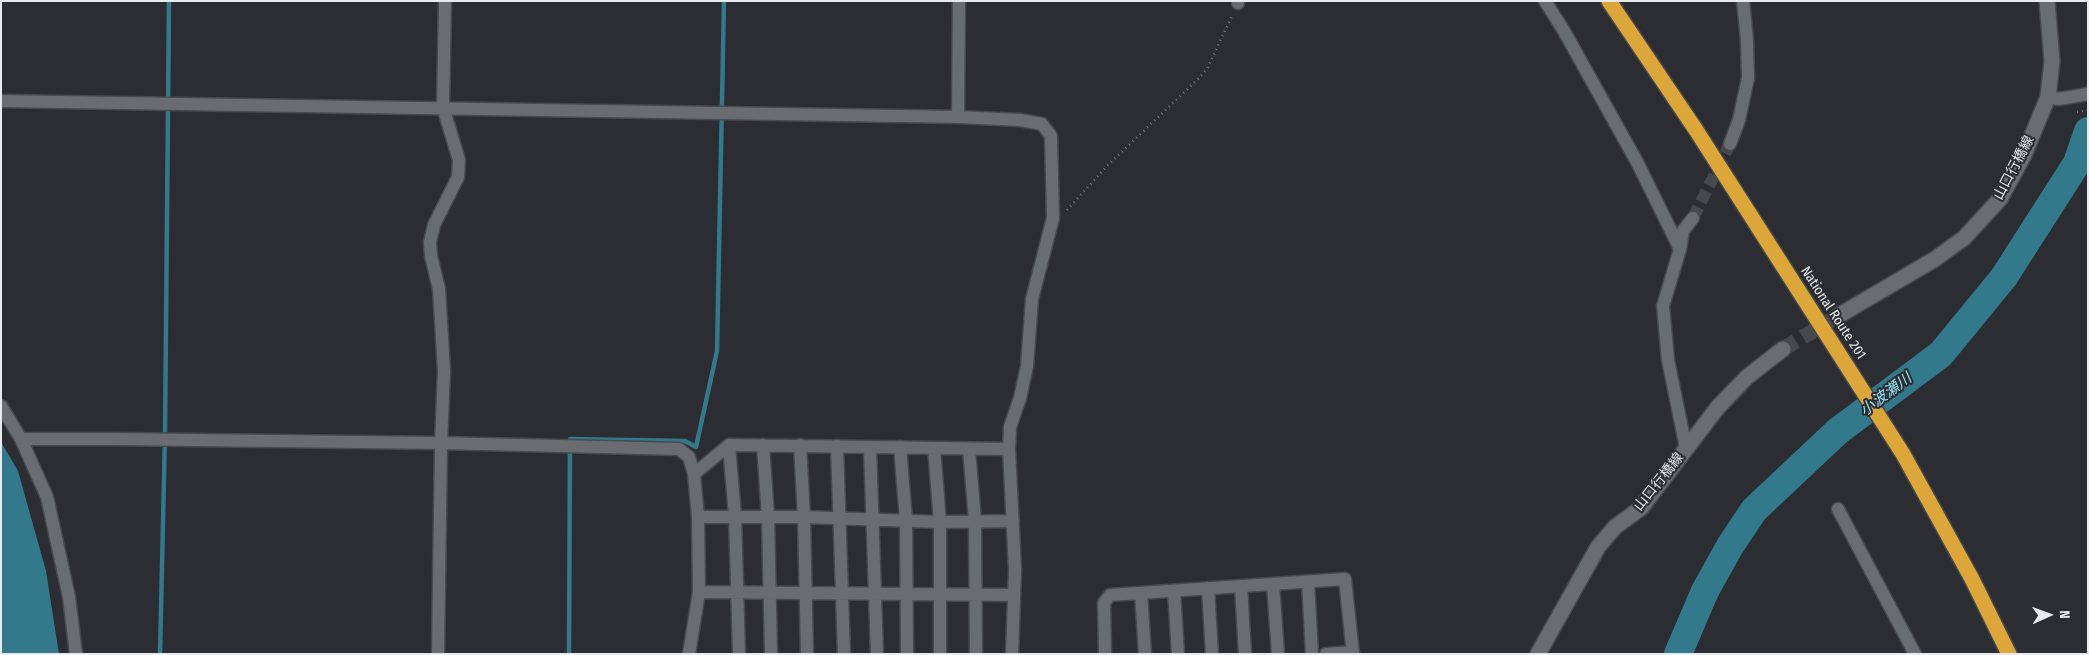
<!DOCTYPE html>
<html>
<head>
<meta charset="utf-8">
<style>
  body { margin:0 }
  #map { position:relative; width:2089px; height:655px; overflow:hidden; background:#2b2d32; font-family:"Fira Sans Condensed",sans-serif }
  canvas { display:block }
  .frame { position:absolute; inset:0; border:2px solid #e8eaed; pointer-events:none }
  .north { position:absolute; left:2024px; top:590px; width:50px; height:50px; -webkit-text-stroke:4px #2b2d32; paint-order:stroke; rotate:88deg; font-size:14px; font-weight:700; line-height:20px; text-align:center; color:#e8eaed }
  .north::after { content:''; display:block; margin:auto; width:18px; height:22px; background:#e8eaed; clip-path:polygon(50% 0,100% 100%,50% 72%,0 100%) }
</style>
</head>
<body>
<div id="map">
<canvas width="2089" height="655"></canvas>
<div class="frame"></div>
<div class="north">N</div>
</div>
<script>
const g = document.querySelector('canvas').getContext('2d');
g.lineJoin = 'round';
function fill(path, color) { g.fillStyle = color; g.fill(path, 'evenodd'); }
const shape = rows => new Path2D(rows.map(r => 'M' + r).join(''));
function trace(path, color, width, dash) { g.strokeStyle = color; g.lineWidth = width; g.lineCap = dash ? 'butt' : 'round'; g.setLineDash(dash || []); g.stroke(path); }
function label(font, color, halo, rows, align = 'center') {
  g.font = font + ' "Fira Sans Condensed","Noto Sans JP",sans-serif'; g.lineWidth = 4; g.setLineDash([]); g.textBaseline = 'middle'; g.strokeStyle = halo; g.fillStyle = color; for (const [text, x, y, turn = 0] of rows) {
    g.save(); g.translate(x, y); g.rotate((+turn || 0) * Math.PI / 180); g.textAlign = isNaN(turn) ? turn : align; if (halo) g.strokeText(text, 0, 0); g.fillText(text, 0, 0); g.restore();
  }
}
const water = shape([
  [1,442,18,471,46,571,59,654,1,654]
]);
const stream = shape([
  [160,654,165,435,169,1],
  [569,654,570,439,685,441,696,447,717,351,724,1]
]);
const river = shape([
  [1678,654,1705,591,1730,546,1754,510,1838,431,1941,354,2004,277,2077,163,2088,131]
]);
const streetTunnel = shape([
  [1693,218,1730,144]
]);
const secondaryTunnel = shape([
  [1783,349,1838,316]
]);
const path = shape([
  [2077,112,2088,110],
  [1067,210,1107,166,1198,79,1207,69,1233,14]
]);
const street = shape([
  [1545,1,1564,31,1637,162,1680,249],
  [1238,3,1238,1],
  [2048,97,2059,99,2088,94],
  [1,101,958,117,1020,120,1042,124,1051,136,1053,218,1032,299,1027,366,1020,398,1010,427,1009,449,1015,570,1012,654],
  [958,117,959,1],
  [1730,144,1739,120,1748,78,1747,40,1743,1],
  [1,406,21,439,47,497,69,597,76,654],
  [21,439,112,439,441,443,679,449,689,457,694,474,698,517,699,592,689,654],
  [729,445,735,516,739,654],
  [763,445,768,517,771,654],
  [800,445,804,517,807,654],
  [837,446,844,654],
  [870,447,877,654],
  [900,447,906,520,907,654],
  [934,448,940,522,940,654],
  [1686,448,1668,360,1663,306,1680,249,1683,231,1693,218],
  [969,449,975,521,976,654],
  [694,474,729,445,1009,449],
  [1838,509,1915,654],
  [698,517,804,517,940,522,1013,521],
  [1308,582,1312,654],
  [1273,584,1278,654],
  [1241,586,1245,654],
  [1208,588,1212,654],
  [1174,591,1178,654],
  [699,592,1014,595],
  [1141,593,1145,654],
  [438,654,441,443,444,371,439,289,431,256,430,242,434,225,458,177,459,160,443,107,445,1],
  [1105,654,1104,603,1110,595,1345,579,1353,654],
  [1326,654,1353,652]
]);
const secondary = shape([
  [1838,316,1935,259,1964,238,2000,199,2024,155,2048,97,2052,61,2047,1],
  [1538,654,1598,547,1615,527,1641,508,1718,407,1747,377,1783,349]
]);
const highway = shape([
  [1609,1,1696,130,1903,454,1972,579,2009,654]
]);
const streetNames = [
  ["山口行橋線",2014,168,-62],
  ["National Route 201",1833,313,57],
  ["山口行橋線",1659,482,-51]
];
const waterNames = [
  ["小波瀬川",1886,395,-37]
];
fill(water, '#327a8b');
trace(stream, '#327a8b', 4.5);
trace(river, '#327a8b', 28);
trace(streetTunnel, '#47494e', 12, [12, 6]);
trace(secondaryTunnel, '#47494e', 15, [15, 8]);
trace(street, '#46494d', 15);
trace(secondary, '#46494d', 18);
trace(highway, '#46494d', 18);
trace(path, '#7a7c80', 2.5, [1, 4]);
trace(street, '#696c71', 12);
trace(secondary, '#696c71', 15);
trace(highway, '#dca639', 15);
label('14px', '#e8eaed', '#2b2d32', streetNames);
label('italic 15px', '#95e6fb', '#2b2d32', waterNames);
</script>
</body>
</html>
